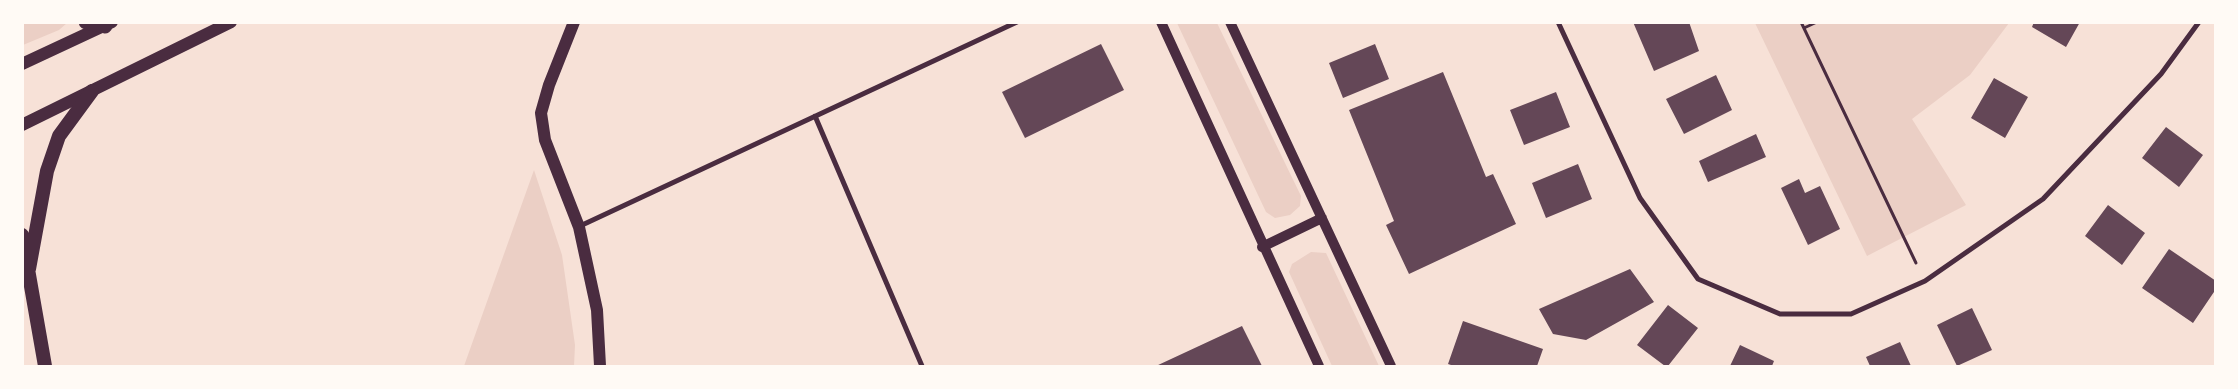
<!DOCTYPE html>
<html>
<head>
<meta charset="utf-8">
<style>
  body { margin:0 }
  #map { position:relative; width:2238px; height:389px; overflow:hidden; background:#f7e1d7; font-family:Helvetica,sans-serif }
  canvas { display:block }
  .frame { position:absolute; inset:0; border:24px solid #fffaf5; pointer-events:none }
</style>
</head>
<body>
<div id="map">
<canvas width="2238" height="389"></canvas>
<div class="frame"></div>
</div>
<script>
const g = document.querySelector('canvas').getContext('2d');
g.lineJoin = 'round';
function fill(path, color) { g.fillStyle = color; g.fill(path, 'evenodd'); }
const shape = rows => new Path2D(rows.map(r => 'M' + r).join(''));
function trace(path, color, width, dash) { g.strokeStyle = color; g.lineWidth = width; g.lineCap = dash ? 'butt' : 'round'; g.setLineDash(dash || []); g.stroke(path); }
const green = shape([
  [23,22,64,22,67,23,59,30,23,45],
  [1177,23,1217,23,1301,196,1300,206,1290,215,1275,218,1266,212],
  [1755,23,2009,23,1970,75,1912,119,1966,205,1867,256],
  [534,170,562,255,575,345,574,366,464,366],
  [1311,252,1326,253,1379,366,1332,366,1289,272,1292,264]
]);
const building = shape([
  [1633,22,1689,22,1699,51,1654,71],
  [2034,22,2080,22,2066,47,2032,27],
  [1101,44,1124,90,1025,138,1002,92],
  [1375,44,1389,79,1343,98,1329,63],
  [1443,72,1486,177,1493,174,1516,224,1409,274,1386,225,1394,221,1349,110],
  [1716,75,1732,110,1684,134,1666,99],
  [1994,78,2028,97,2005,138,1971,118],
  [1556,92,1570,127,1524,145,1510,110],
  [2166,127,2203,155,2179,187,2142,158],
  [1756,134,1766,157,1708,182,1699,161],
  [1578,164,1592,199,1546,218,1532,183],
  [1799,179,1805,193,1820,186,1840,229,1808,245,1781,188],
  [2108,205,2145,233,2122,265,2085,236],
  [2169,249,2216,281,2216,289,2193,323,2142,288],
  [1630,269,1654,302,1586,340,1553,334,1539,309],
  [1668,305,1698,328,1668,366,1665,366,1637,345],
  [1972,308,1992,350,1957,366,1937,325],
  [1463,321,1543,349,1537,366,1454,366,1448,364],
  [1242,326,1262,366,1156,366],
  [1900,342,1911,366,1870,366,1866,357],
  [1740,345,1774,361,1772,366,1730,366]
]);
const path = shape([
  [1801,22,1916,263],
  [1804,28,1817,22]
]);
const minor = shape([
  [1558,22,1640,198,1698,279,1780,314,1851,314,1925,281,2043,199,2161,74,2199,22],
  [815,116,922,366],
  [580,226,1017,22]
]);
const secondary = shape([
  [1161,22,1319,366],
  [1230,22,1391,366],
  [1262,247,1322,218]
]);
const primary = shape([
  [574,22,549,85,541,113,545,140,579,227,597,310,600,366],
  [22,64,112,22],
  [22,125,231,22]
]);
const trunk = shape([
  [22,235,45,366],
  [29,269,47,171,59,136,92,91]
]);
const motorway = shape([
  [86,22,105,26]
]);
fill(green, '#ebcfc5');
fill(building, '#644757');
trace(path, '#4a2c40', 3);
trace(minor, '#4a2c40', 5);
trace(secondary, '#4a2c40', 10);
trace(primary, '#4a2c40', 12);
trace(trunk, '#4a2c40', 14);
trace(motorway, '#4a2c40', 15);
</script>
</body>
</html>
